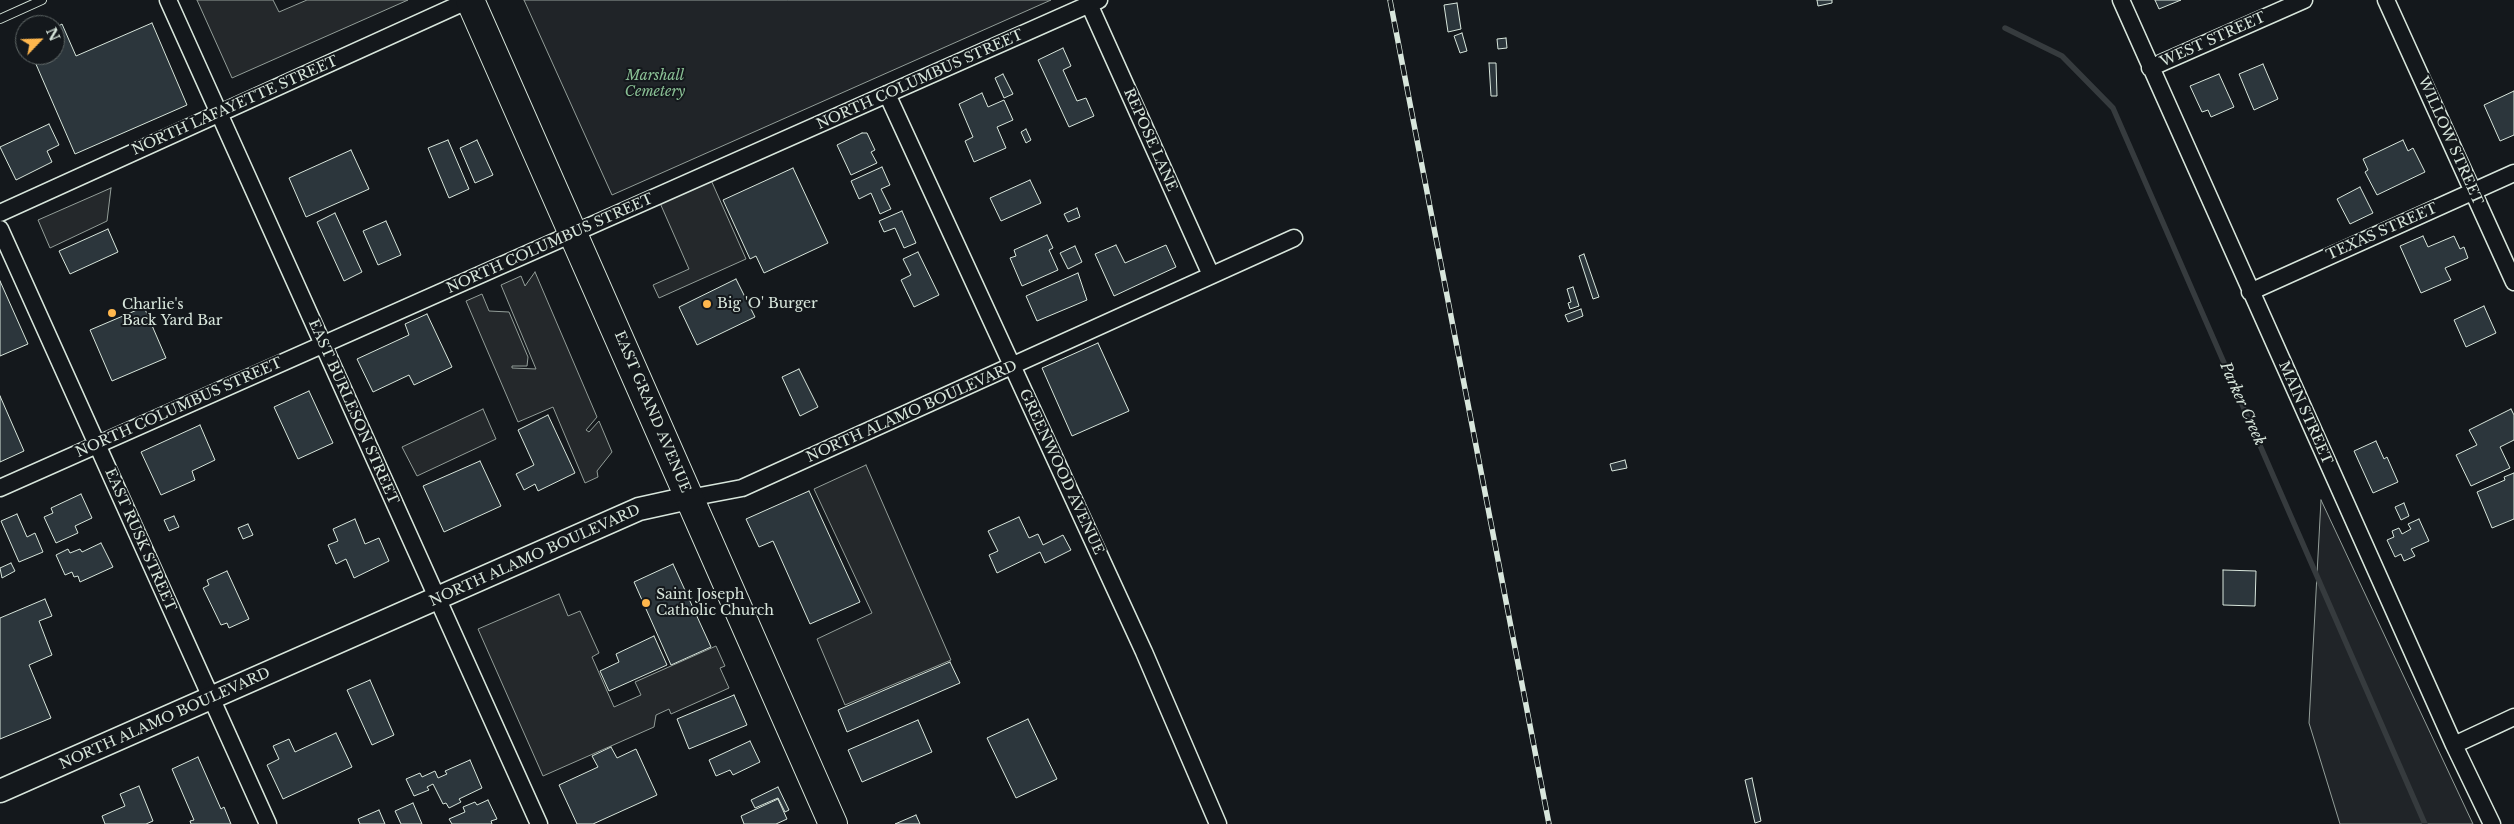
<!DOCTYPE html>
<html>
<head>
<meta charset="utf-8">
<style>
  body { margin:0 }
  #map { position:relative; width:2514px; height:824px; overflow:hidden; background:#14181c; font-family:"Libre Baskerville",serif }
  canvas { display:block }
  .north { position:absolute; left:15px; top:15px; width:50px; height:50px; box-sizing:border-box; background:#14181c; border:1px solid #626a69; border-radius:50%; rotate:66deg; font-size:14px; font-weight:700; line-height:20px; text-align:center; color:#d8e6dc }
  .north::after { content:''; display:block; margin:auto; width:18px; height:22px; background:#ffb74d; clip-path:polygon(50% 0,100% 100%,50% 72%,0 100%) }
</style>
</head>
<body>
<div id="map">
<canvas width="2514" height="824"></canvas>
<div class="north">N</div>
</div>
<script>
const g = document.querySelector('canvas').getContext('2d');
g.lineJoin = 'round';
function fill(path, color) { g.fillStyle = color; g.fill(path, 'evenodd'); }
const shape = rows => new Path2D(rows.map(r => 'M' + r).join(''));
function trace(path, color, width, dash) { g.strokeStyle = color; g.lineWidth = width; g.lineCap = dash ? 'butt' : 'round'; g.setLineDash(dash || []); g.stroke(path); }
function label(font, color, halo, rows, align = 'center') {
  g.font = font + ' "Libre Baskerville",serif'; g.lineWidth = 4; g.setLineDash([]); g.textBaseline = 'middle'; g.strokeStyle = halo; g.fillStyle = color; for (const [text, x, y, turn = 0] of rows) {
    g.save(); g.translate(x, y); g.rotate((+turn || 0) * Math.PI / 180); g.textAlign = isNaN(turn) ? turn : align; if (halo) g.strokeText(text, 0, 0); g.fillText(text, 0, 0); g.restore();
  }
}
const green = shape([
  [524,0,1051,0,612,195,524,0],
  [2321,500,2473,824,2340,824,2309,723,2321,500]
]);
const parking = shape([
  [197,0,273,0,279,12,307,0,408,0,232,78,197,0],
  [711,180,746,259,659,298,653,285,689,269,660,203,711,180],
  [111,188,107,221,50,248,38,220,111,188],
  [535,272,597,417,586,430,589,432,599,421,612,452,597,471,598,477,585,483,553,407,518,422,466,301,482,294,489,311,509,312,528,357,527,366,512,366,512,368,536,369,501,285,521,276,525,286,535,272],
  [483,409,496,439,417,476,402,447,483,409],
  [866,465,951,660,845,705,817,639,872,613,814,489,866,465],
  [559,594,568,616,580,611,599,653,592,657,614,707,641,695,635,682,716,646,725,666,720,668,729,688,671,714,669,709,656,715,654,727,543,776,478,629,559,594]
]);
const stream = shape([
  [2005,28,2062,56,2113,108,2425,824]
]);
const building = shape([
  [1817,0,1832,0,1832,3,1818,6,1817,0],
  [2155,0,2181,0,2159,9,2155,0],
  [1457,3,1461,29,1448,32,1444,5,1457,3],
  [152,23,187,105,75,154,32,55,55,55,55,28,62,24,76,56,152,23],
  [1462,33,1467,51,1460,53,1454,36,1462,33],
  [1506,38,1507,48,1498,49,1497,39,1506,38],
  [1063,48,1071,66,1063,70,1077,101,1086,98,1094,116,1069,127,1038,60,1063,48],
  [1489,63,1496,63,1497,96,1491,96,1489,63],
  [2263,64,2278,99,2254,110,2239,74,2263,64],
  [1003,74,1013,94,1004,98,995,78,1003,74],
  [2219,74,2234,107,2211,117,2208,110,2202,112,2190,86,2219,74],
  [2514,91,2514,135,2500,141,2484,105,2514,91],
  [982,93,988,107,1004,100,1013,120,997,127,1006,148,974,162,965,141,973,137,959,104,982,93],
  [49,124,59,145,47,151,52,162,16,180,0,147,49,124],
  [1026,129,1031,140,1026,143,1021,132,1026,129],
  [862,133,867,133,875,150,871,152,877,163,851,175,837,145,862,133],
  [448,140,469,189,449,198,428,148,448,140],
  [477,140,493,175,475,183,460,148,477,140],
  [2403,140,2408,151,2413,148,2425,172,2377,195,2365,172,2368,170,2363,159,2403,140],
  [351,150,369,189,306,217,289,178,351,150],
  [882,167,890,185,881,189,891,209,880,214,871,193,859,199,851,181,882,167],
  [793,168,828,243,764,273,756,256,750,259,723,200,793,168],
  [1030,180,1041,203,1001,221,990,198,1030,180],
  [2360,187,2373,213,2350,224,2337,199,2360,187],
  [1077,208,1080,217,1068,222,1064,214,1077,208],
  [902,211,916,243,904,248,895,228,884,232,879,221,902,211],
  [335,213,362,272,344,281,317,222,335,213],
  [386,221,401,255,378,265,363,231,386,221],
  [108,229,118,252,70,274,59,251,108,229],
  [1047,235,1053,248,1049,250,1058,270,1022,286,1010,258,1016,256,1014,250,1047,235],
  [2423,236,2428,247,2454,236,2460,249,2464,247,2468,258,2445,268,2451,280,2421,293,2400,246,2423,236],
  [1116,245,1125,263,1166,245,1176,267,1114,296,1095,254,1116,245],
  [1075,246,1082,262,1068,269,1060,253,1075,246],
  [918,252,939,295,914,307,901,280,911,275,903,259,918,252],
  [1584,254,1599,297,1593,299,1579,256,1584,254],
  [1078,273,1087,300,1037,321,1026,296,1078,273],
  [736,279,755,317,697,345,679,307,736,279],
  [0,281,28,344,0,356,0,281],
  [1573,287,1579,306,1570,309,1568,303,1571,302,1567,289,1573,287],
  [2484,306,2496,333,2466,347,2454,320,2484,306],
  [144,307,166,358,112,381,90,330,144,307],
  [1581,309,1583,316,1568,322,1565,315,1581,309],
  [427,314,452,367,414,385,409,375,373,392,357,359,409,335,405,324,427,314],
  [1098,343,1129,411,1072,436,1042,368,1098,343],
  [799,369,818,407,800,416,782,377,799,369],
  [309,391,333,443,298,459,274,407,309,391],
  [0,396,24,451,0,462,0,396],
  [2511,409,2514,415,2514,440,2500,447,2510,468,2471,486,2456,455,2477,445,2469,430,2511,409],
  [548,415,575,473,538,491,535,484,524,490,516,474,534,465,518,430,548,415],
  [200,425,215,460,192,471,195,480,161,495,141,452,200,425],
  [2376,441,2384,459,2387,457,2398,482,2373,493,2354,451,2376,441],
  [1625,460,1627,468,1612,471,1610,464,1625,460],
  [480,461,501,506,444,532,423,486,480,461],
  [2514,473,2514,519,2492,528,2477,492,2505,480,2504,477,2514,473],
  [809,491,860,602,810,624,773,541,759,547,746,519,809,491],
  [81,494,92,518,75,526,78,533,56,543,44,517,53,513,51,508,81,494],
  [2404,503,2409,516,2401,520,2395,507,2404,503],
  [17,514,27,537,35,533,43,552,19,562,1,521,17,514],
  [174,516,179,527,169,531,164,520,174,516],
  [1019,517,1029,538,1038,534,1043,545,1063,535,1071,550,1045,563,1040,552,997,573,989,555,998,551,988,531,1019,517],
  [355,519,365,544,379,538,389,561,354,578,346,559,336,564,328,545,338,541,333,529,355,519],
  [2419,519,2429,541,2411,549,2415,556,2404,561,2401,554,2395,557,2387,540,2394,537,2392,531,2399,528,2402,534,2411,529,2408,524,2419,519],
  [248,524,253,535,243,539,238,528,248,524],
  [101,543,113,567,80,582,78,576,74,577,72,572,65,575,56,555,68,549,70,553,80,549,82,552,101,543],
  [11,563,15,571,2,578,0,568,11,563],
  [673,564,711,647,671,665,634,582,673,564],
  [2223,570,2256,571,2255,606,2223,605,2223,570],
  [227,571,249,619,229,628,227,623,221,625,203,588,209,585,207,580,227,571],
  [45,599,52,616,39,621,52,655,29,665,51,718,0,739,0,618,45,599],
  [654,636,667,665,609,691,600,671,619,662,616,654,654,636],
  [950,662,960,683,847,732,838,710,950,662],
  [370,680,394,735,372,745,347,690,370,680],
  [734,695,747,725,689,749,677,719,734,695],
  [1028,719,1057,779,1016,798,987,738,1028,719],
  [918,720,932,752,862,782,848,750,918,720],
  [336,733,352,767,283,799,267,765,279,759,273,746,289,739,295,752,336,733],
  [750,741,760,762,733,775,730,770,716,776,709,760,750,741],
  [611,747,617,758,636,749,657,795,593,824,577,824,559,785,598,767,592,756,611,747],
  [198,757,221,809,224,807,231,824,191,824,190,821,194,820,172,769,198,757],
  [470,760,482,788,459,799,461,802,449,808,446,803,443,804,433,784,427,787,429,790,414,796,406,779,420,773,422,777,435,771,438,778,447,774,445,771,470,760],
  [1752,778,1761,821,1755,823,1745,780,1752,778],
  [139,786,153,821,146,824,105,824,102,816,125,806,120,794,139,786],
  [778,787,789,810,785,812,778,798,755,808,751,800,778,787],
  [778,799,787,819,776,824,744,824,741,816,778,799],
  [488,800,497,819,491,821,492,824,452,824,449,819,465,812,463,807,475,802,477,805,488,800],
  [413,803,422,824,401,824,395,811,413,803],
  [379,810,385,824,360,824,358,819,379,810],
  [916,815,920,824,895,824,916,815]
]);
const lane = shape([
  [0,19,42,0]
]);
const street = shape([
  [168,0,539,824],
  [2121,0,2454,745,2492,824],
  [2386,0,2514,282],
  [1089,4,1211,275],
  [2150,68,2304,0],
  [887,94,1144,652,1218,824],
  [0,213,469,0],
  [0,229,268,824],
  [2250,292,2514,173],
  [0,488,1099,0],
  [689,498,742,488,1294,238],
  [2454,745,2514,717]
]);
const secondary = shape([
  [0,791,639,509,689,498]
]);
const highway = shape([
  [470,0,833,824]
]);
const rail = shape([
  [1390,0,1549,824]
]);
const markers = [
  [707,304,5,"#ffb74d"],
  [112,313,5,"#ffb74d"],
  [646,603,5,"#ffb74d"]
];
const streetNames = [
  ["WEST STREET",2213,40,-24],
  ["NORTH COLUMBUS STREET",920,80,-24],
  ["NORTH LAFAYETTE STREET",235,106,-24],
  ["REPOSE LANE",1150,140,66],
  ["WILLOW STREET",2450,141,66],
  ["TEXAS STREET",2382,232,-24],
  ["NORTH COLUMBUS STREET",550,244,-24],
  ["NORTH COLUMBUS STREET",179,408,-24],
  ["EAST BURLESON STREET",353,412,66],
  ["EAST GRAND AVENUE",652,412,67],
  ["NORTH ALAMO BOULEVARD",912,412,-24],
  ["MAIN STREET",2305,413,66],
  ["GREENWOOD AVENUE",1061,472,65],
  ["EAST RUSK STREET",140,540,66],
  ["NORTH ALAMO BOULEVARD",535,556,-24],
  ["NORTH ALAMO BOULEVARD",165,719,-24]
];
const parkNames = [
  ["Marshall",655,76],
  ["Cemetery",655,92]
];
const poiNames = [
  ["Big 'O' Burger",717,304],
  ["Charlie's",122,305],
  ["Back Yard Bar",122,321],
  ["Saint Joseph",656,595],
  ["Catholic Church",656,611]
];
const waterNames = [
  ["Parker Creek",2242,404,66]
];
fill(green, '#202428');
trace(green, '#939e99', 1);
fill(parking, '#24282b');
trace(parking, '#939e99', 1);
trace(stream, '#363b3e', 5.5);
fill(building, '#2c363c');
trace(building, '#d8e6dc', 1);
trace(lane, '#d8e6dc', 10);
trace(street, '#d8e6dc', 19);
trace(secondary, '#d8e6dc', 25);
trace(highway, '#d8e6dc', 30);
trace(lane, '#14181c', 8);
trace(street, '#14181c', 16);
trace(secondary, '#14181c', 22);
trace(highway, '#14181c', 28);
trace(rail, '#d8e6dc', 5.5);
trace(rail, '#14181c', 4, [11]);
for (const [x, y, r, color] of markers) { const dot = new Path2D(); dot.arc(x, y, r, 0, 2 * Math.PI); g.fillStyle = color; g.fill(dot); trace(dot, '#14181c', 2); }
label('14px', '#d8e6dc', '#14181c', streetNames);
label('italic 14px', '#8ac095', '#14181c', parkNames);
label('14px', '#d8e6dc', '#14181c', poiNames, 'left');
label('italic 15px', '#d8e6dc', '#14181c', waterNames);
</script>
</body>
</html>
